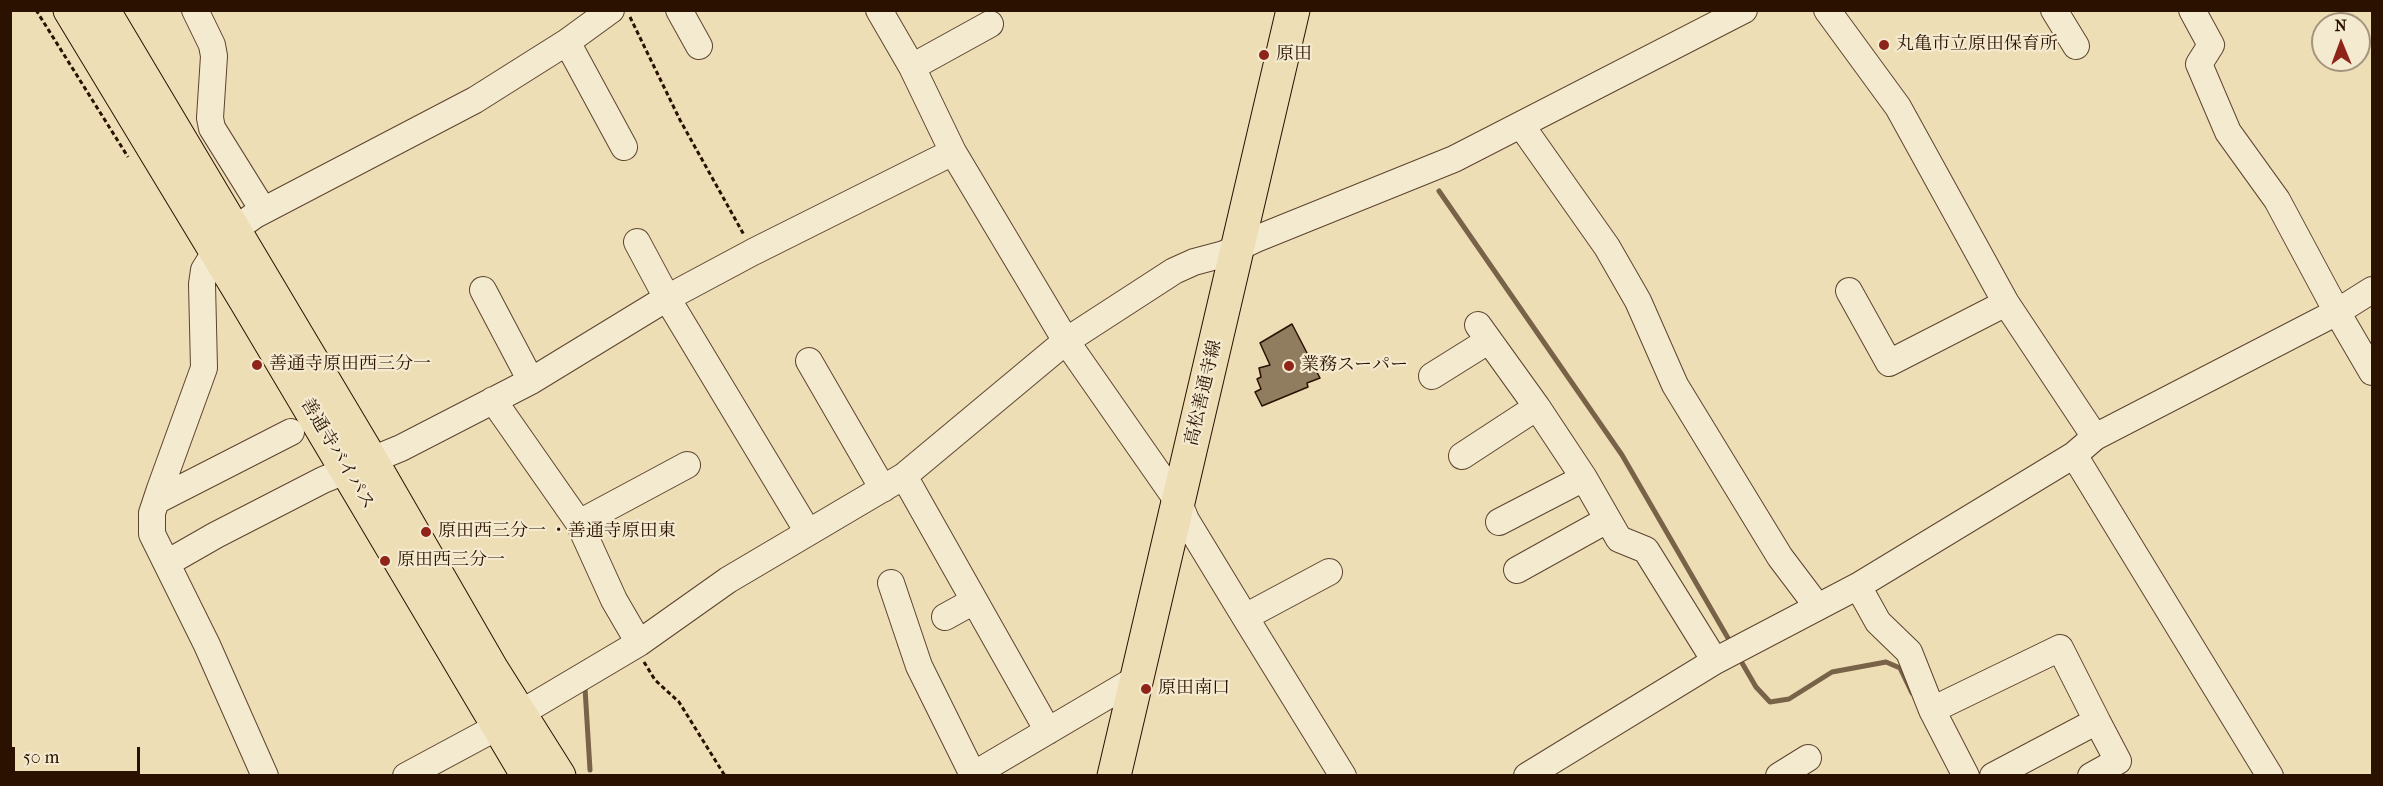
<!DOCTYPE html>
<html>
<head>
<meta charset="utf-8">
<style>
  body { margin:0 }
  #map { position:relative; width:2383px; height:786px; overflow:hidden; background:#eedeb6; font-family:"IM FELL French Canon",serif }
  canvas { display:block }
  .frame { position:absolute; inset:0; border:12px solid #2b1100; pointer-events:none }
  .north { position:absolute; left:2311px; top:12px; width:60px; height:60px; box-sizing:border-box; background:#f4ead0; border:2px solid #a4937d; border-radius:50%; rotate:359deg; font-size:16px; font-weight:700; line-height:24px; text-align:center; color:#2b1100 }
  .north::after { content:''; display:block; margin:auto; width:21px; height:27px; background:#8f2418; clip-path:polygon(50% 0,100% 100%,50% 72%,0 100%) }
  .scale { position:absolute; left:12px; top:747px; width:128px; height:27px; box-sizing:border-box; border:3px solid #2b1100; border-top:0; padding-left:8px; font-size:18px; line-height:21px; white-space:nowrap; color:#2b1100; -webkit-text-stroke:4px #f4ead0; paint-order:stroke }
</style>
</head>
<body>
<div id="map">
<canvas width="2383" height="786"></canvas>
<div class="frame"></div>
<div class="north">N</div>
<div class="scale">50 m</div>
</div>
<script>
const g = document.querySelector('canvas').getContext('2d');
g.lineJoin = 'round';
const shape = rows => new Path2D(rows.map(r => 'M' + r).join(''));
function trace(path, color, width, dash) { g.strokeStyle = color; g.lineWidth = width; g.lineCap = dash ? 'butt' : 'round'; g.setLineDash(dash || []); g.stroke(path); }
function fill(path, color) { g.fillStyle = color; g.fill(path, 'evenodd'); }
function label(font, color, halo, rows, align = 'center') {
  g.font = font + ' "IM FELL French Canon","Noto Serif JP",serif'; g.lineWidth = 4.5; g.setLineDash([]); g.textBaseline = 'middle'; g.strokeStyle = halo; g.fillStyle = color; for (const [text, x, y, turn = 0] of rows) {
    g.save(); g.translate(x, y); g.rotate((+turn || 0) * Math.PI / 180); g.textAlign = isNaN(turn) ? turn : align; if (halo) g.strokeText(text, 0, 0); g.fillText(text, 0, 0); g.restore();
  }
}
const stream = shape([
  [1439,191,1622,455,1732,645],
  [1738,656,1756,687,1770,702,1789,699,1832,672,1886,662,1900,668,1912,693],
  [585,688,590,770]
]);
const building = shape([
  [1292,324,1320,378,1307,383,1308,387,1262,406,1255,392,1261,389,1257,379,1261,377,1259,368,1270,365,1260,343,1292,324]
]);
const path = shape([
  [36,10,128,157],
  [630,17,680,120,744,235],
  [644,662,655,680,679,702,725,776]
]);
const minor = shape([
  [195,10,212,45,214,56,210,118,212,128,263,210],
  [679,10,699,46],
  [879,10,912,67,953,152,1066,341,1179,503,1186,520,1245,617,1343,776],
  [1827,10,1898,107,2006,303,2095,437],
  [2054,10,2076,46],
  [2192,10,2211,45,2199,64,2228,132,2277,200,2337,312,2372,372],
  [567,42,624,147],
  [912,67,990,24],
  [1521,125,1607,247,1638,301,1675,385,1780,557,1817,606],
  [637,242,667,298,808,532],
  [483,290,531,381],
  [1849,291,1889,363,2006,303],
  [1478,325,1537,407,1584,478,1619,539,1646,550,1715,661],
  [809,361,883,489],
  [1432,376,1488,341],
  [493,400,579,523,614,600,639,643],
  [2074,455,2270,776],
  [1462,456,1537,407],
  [904,476,1048,731],
  [156,501,291,432],
  [1499,522,1584,478],
  [579,523,687,465],
  [167,563,216,535,323,480,401,448,531,381,667,298,753,252,953,152],
  [1517,570,1607,520],
  [891,583,919,666,973,775,1136,679],
  [1858,586,1878,622,1909,652,1932,710,1966,776],
  [945,617,974,601],
  [1245,617,1329,572],
  [1932,710,2060,648,2097,721],
  [265,776,207,645,152,534,152,513,160,489,204,368,202,284,204,270,216,251,234,230,255,215,475,100,567,42,611,10],
  [406,776,499,726,639,643,728,580,904,476,1066,341,1174,271,1194,262,1224,254,1256,239,1454,159,1744,10],
  [1527,776,1715,661,1858,586,2074,455,2095,437,2337,312,2372,290],
  [1779,776,1808,758],
  [1993,776,2097,721,2118,761,2091,776]
]);
const major = shape([
  [1114,776,1293,10]
]);
const highway = shape([
  [70,10,246,301,528,776],
  [103,10,371,460,491,668,559,776]
]);
const markers = [
  [1884,45,6,"#8f2418"],
  [1264,55,6,"#8f2418"],
  [257,365,6,"#8f2418"],
  [1289,366,6,"#8f2418"],
  [426,532,6,"#8f2418"],
  [385,561,6,"#8f2418"],
  [1146,689,6,"#8f2418"]
];
const poiNames = [
  ["丸亀市立原田保育所",1896,45],
  ["原田",1276,55],
  ["善通寺原田西三分一",269,365],
  ["業務スーパー",1301,366],
  ["原田西三分一 ・善通寺原田東",438,532],
  ["原田西三分一",397,561],
  ["原田南口",1158,689]
];
const streetNames = [
  ["高松善通寺線",1204,393,-77],
  ["善通寺バイパス",337,454,59]
];
trace(stream, '#786248', 5);
fill(building, '#907c5f');
trace(building, '#2b1100', 1.5);
trace(minor, '#5c442e', 28);
trace(major, '#2b1100', 35);
trace(highway, '#2b1100', 35);
trace(path, '#2b1100', 3, [4.5, 3]);
trace(minor, '#f4ead0', 26);
trace(major, '#eedeb6', 33);
trace(highway, '#eedeb6', 33);
for (const [x, y, r, color] of markers) { const dot = new Path2D(); dot.arc(x, y, r, 0, 2 * Math.PI); g.fillStyle = color; g.fill(dot); trace(dot, '#f4ead0', 2); }
label('18px', '#2b1100', '#f4ead0', poiNames, 'left');
label('18px', '#2b1100', '#f4ead0', streetNames);
</script>
</body>
</html>
